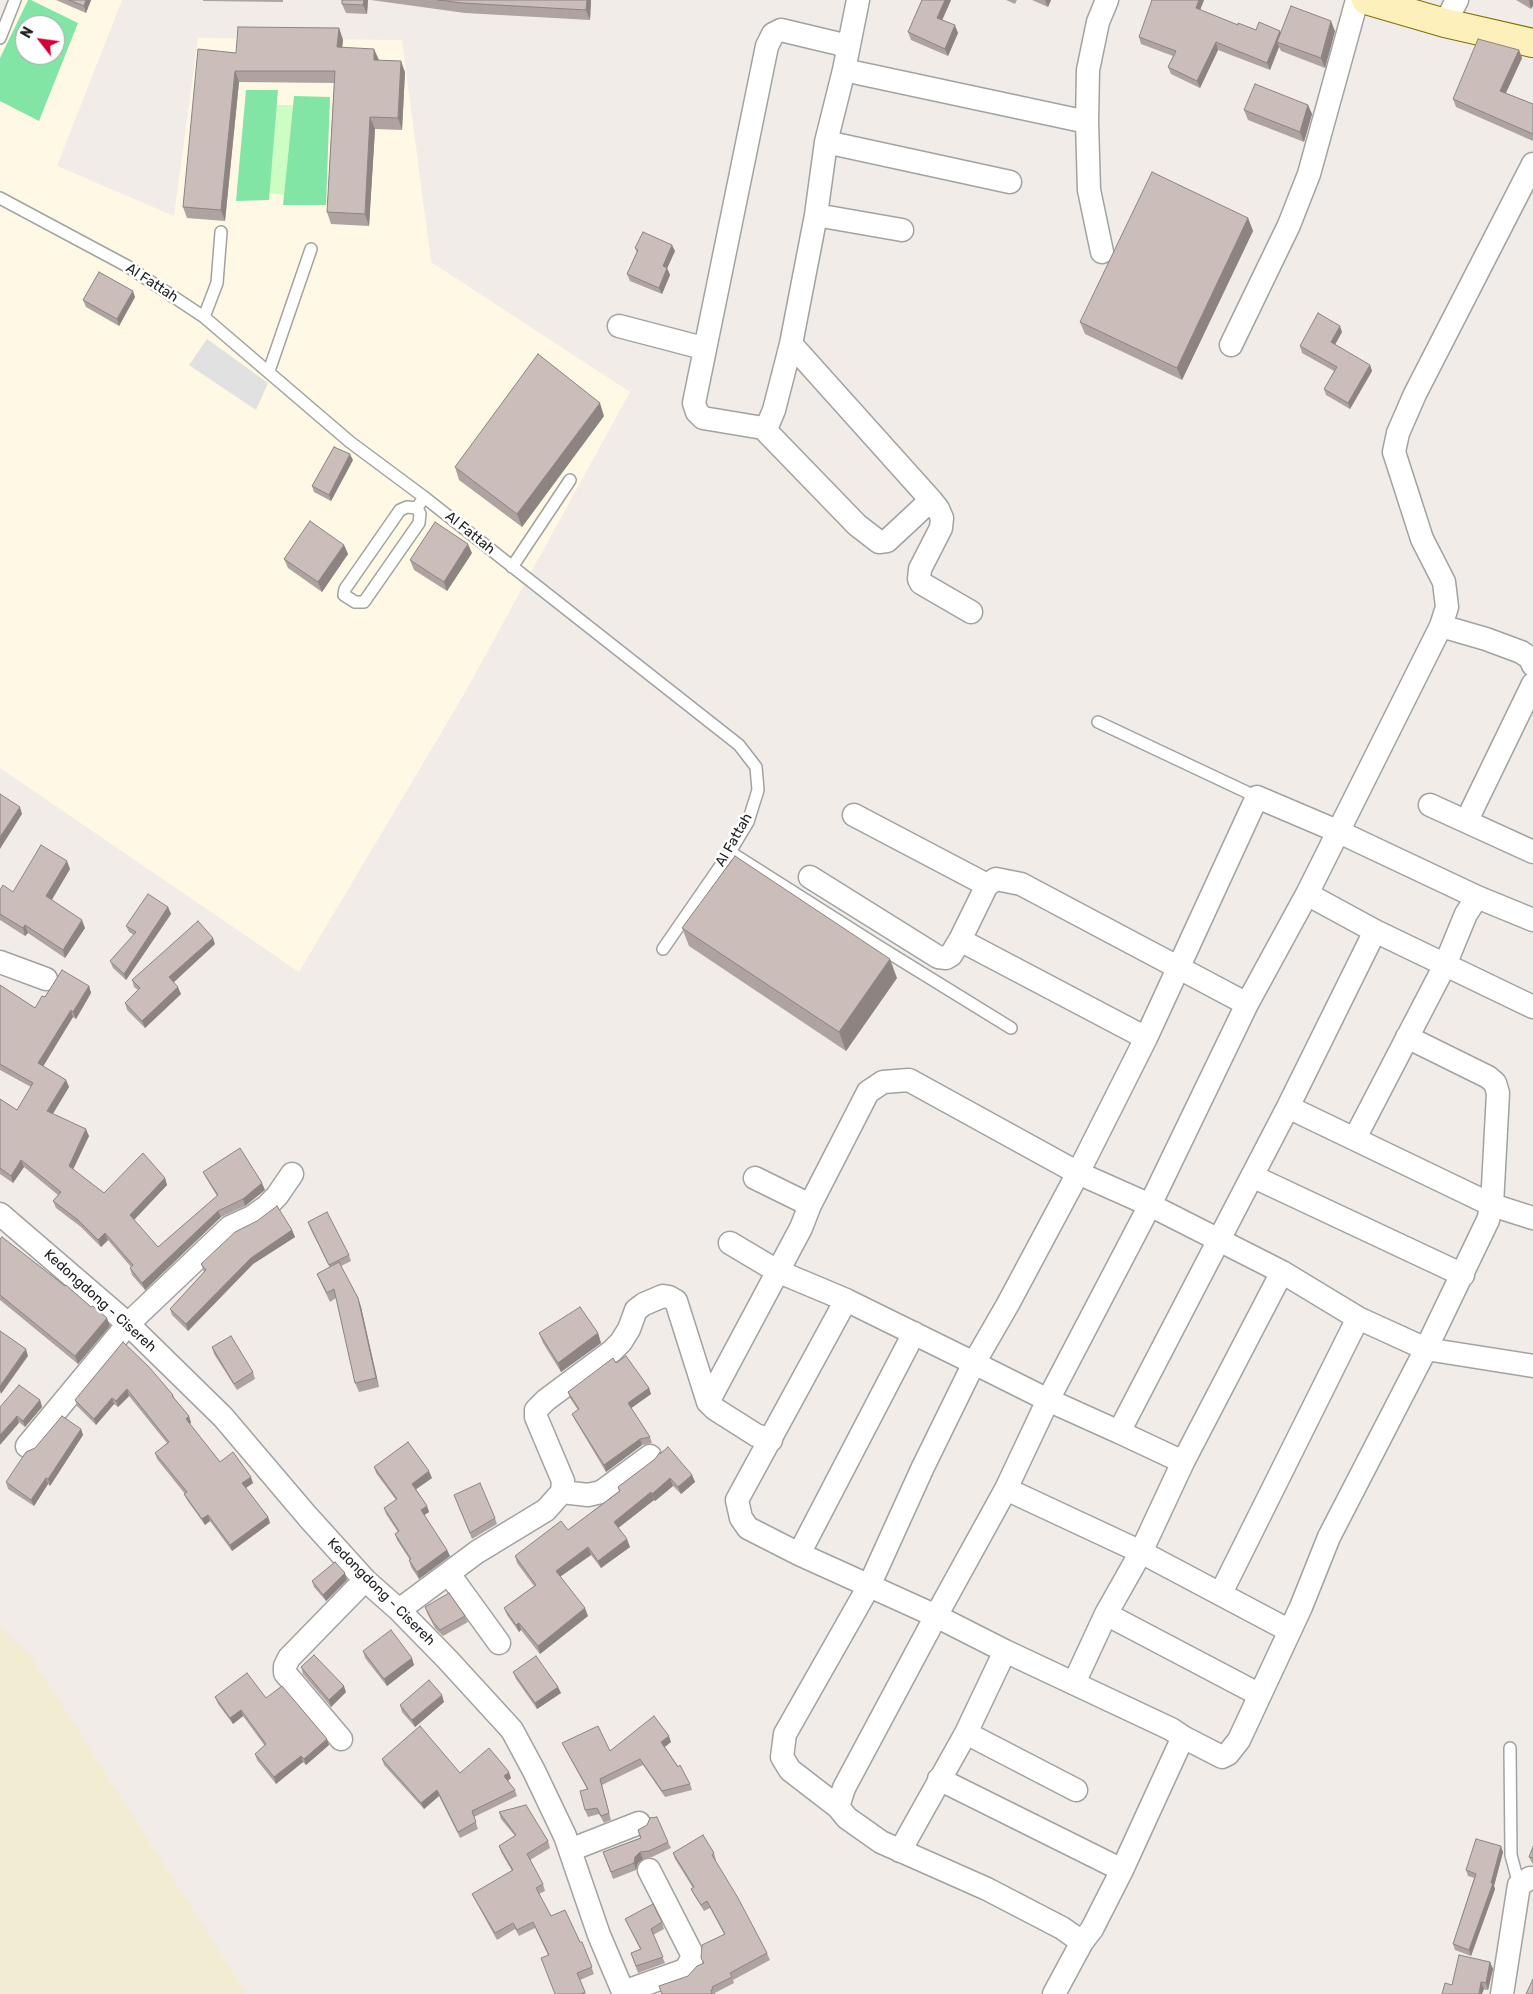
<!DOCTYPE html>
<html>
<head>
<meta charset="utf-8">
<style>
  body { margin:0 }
  #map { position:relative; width:1533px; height:1994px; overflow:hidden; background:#f2ece8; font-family:Rubik,sans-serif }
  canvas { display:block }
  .north { position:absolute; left:15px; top:15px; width:50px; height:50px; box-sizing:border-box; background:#fff; border:1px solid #a6a6a6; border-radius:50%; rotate:300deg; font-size:14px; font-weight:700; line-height:20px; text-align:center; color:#212121 }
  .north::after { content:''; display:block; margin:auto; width:18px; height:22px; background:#d30035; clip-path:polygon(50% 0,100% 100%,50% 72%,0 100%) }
</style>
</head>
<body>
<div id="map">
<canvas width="1533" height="1994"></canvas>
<div class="north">N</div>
</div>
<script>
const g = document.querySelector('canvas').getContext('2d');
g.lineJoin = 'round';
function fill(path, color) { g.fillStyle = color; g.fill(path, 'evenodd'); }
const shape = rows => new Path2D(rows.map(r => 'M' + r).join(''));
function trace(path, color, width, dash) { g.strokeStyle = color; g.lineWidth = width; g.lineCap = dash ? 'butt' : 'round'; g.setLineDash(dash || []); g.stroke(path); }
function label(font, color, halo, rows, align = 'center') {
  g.font = font + ' Rubik,sans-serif'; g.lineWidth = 5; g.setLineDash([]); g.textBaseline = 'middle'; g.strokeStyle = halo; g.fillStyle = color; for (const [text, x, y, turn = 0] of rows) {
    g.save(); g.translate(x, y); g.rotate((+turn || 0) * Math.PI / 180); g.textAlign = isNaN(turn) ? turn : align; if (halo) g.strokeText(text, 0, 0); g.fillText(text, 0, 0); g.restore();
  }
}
const education = shape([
  [7,0,122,0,57,166,174,216,198,38,402,40,431,262,630,392,463,696,299,972,0,768,0,34],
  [25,25,55,25,55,55,25,55]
]);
const farmland = shape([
  [0,1627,30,1655,247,1994,0,1994]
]);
const park = shape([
  [276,105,293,105,284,195,269,193]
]);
const pitch = shape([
  [28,0,31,0,78,23,39,121,0,101,0,58],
  [25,25,55,25,55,55,25,55],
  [246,90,278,90,269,200,236,201],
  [294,96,330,97,326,205,283,205]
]);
const parking = shape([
  [207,339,268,383,256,410,189,365]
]);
const lane = shape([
  [0,38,15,0],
  [0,198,127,266,204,317,350,442,424,497,739,745,756,767,758,790,748,822,730,852,663,949],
  [204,317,217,283,221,232],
  [269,371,311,249],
  [417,508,420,514,419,523,364,602,355,602,344,595,345,589,400,510,407,507,417,508,424,497],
  [512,567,570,480],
  [1098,722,1257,797],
  [730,852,878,946,1011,1028],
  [1510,1748,1511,1855,1519,1885]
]);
const street = shape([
  [1445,23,1457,0],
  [848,46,781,30,773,34,767,46,694,403,697,412,703,418,763,428,769,422,774,410,791,344,816,215,826,142,844,70,858,0],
  [844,70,1087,122],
  [826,142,1010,182],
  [816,215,902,230],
  [1102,252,1089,190,1087,122,1088,70,1098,22,1107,0],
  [619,326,703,348],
  [1231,345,1289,225,1309,174,1357,0],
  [763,428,857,525,879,542,887,541,931,500,791,344],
  [931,500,938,509,942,518,941,528,920,569,919,579,921,583,971,612],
  [1441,626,1486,639,1521,652,1530,658,1533,665],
  [1430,805,1533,852],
  [854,815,987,885,960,940,1146,1038],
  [1467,820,1533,684],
  [810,877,938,957,946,958,951,955,960,940],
  [987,885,996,879,1021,884,1247,1004],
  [1307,894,1375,931,1533,1007],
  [1477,897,1533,920],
  [0,962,46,979],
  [1288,1107,1492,1205,1533,1218],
  [1355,1138,1445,965,1466,914,1477,897,1337,831,1257,797,1146,1038,1078,1173,1008,1304,974,1363,1048,1400,1119,1432,1288,1107,1375,931],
  [1252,1176,1463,1275],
  [755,1178,810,1205],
  [0,1214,128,1324,223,1417,308,1517,365,1580,399,1610,447,1659,512,1730,534,1771,565,1836,599,1935,624,1994],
  [730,1243,777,1271,846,1300,974,1363,923,1467,869,1586,785,1734,782,1757,790,1770,838,1807],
  [846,1300,737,1500,741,1518,748,1528,799,1554,936,1616,1005,1651,1171,1729,1183,1737,1122,1870,1092,1929,1082,1942,1062,1928,987,1889,881,1842,847,1818,838,1807,844,1788,936,1616,1006,1489,1048,1400,1150,1205,1247,1004,1307,894,1441,626,1447,607,1444,582,1422,539,1394,452,1398,433,1415,394,1533,164],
  [708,1402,801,1228,810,1205,868,1092,883,1082,909,1080,1078,1173,1150,1205,1282,1272,1358,1318,1426,1349,1533,1366],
  [1119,1432,1183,1462],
  [27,1446,128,1324,230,1227,252,1217,266,1207,277,1196,292,1174],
  [1006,1489,1141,1552,1290,1631],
  [562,1492,588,1495,601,1492,650,1456],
  [799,1554,914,1333],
  [449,1574,499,1643],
  [1221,1593,1358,1318],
  [399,1610,477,1552,546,1510,562,1492,563,1481,536,1417,536,1410,546,1400,612,1351,621,1342,629,1329,636,1310,644,1304,663,1296,669,1297,676,1301,708,1402,715,1409,756,1435,771,1440],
  [1106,1614,1260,1695],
  [1074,1683,1106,1614,1141,1552,1183,1462,1282,1272],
  [966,1733,1076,1790],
  [1183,1737,1222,1757,1228,1754,1239,1740,1301,1607,1329,1537,1426,1349,1488,1220,1492,1205,1498,1093,1495,1083,1488,1077,1407,1037],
  [341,1739,285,1673,285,1666,289,1658,365,1580],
  [939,1779,1122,1870],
  [570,1850,639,1823],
  [900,1851,966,1733,1005,1651],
  [623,1992,685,1970,692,1959,691,1952,649,1870],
  [1054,1994,1082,1942],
  [1502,1994,1519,1885,1530,1878,1533,1878]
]);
const secondary = shape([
  [1366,0,1445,23,1533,43]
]);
const wall = shape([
  [56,0,91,0,86,13],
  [203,0,283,0,283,2,203,1],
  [368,0,367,14,346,13,342,4],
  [371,0,591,0,590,20,465,13],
  [922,0,951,0,942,20,958,33,948,56,911,40,908,32],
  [1006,0,1017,0,1015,4],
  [1032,0,1051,0,1048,7],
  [1204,0,1200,10,1238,25,1256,30,1280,31,1281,33,1335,31,1325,68,1281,51,1279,47,1270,70,1218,50,1200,88,1171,74,1168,67,1173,56,1141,44,1139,37],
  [1516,0,1533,0,1531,9],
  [339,28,343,40,342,47,378,60,405,72,402,130,375,129,369,226,331,224,327,212,334,83,239,82,225,221,187,218,183,207,236,53],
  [1519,50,1522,58,1506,93,1533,104,1533,141,1456,107,1453,99],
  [1308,105,1312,114,1304,142,1248,120,1244,110],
  [1248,218,1253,231,1182,380,1085,334,1080,322],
  [635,248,675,251,667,268,670,275,662,294,630,281,627,274,637,253],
  [135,297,119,326,86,307,83,300],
  [1342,332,1335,345,1370,365,1372,371,1350,409,1326,395,1324,389,1334,371,1302,353,1300,346],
  [604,416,522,527,459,480,455,467],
  [353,460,331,501,314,492,312,486],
  [344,545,348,554,322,592,288,568,284,559],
  [472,553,447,591,414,570,410,560],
  [70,869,52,900,85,928,65,958,28,933,25,936,0,920,0,890,13,892],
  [168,907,171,914,126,980,113,968,110,961,134,935,129,932,126,926],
  [682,928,897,978,846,1051,689,946],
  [215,944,173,982,181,994,145,1028,127,1010,125,1003,138,990,134,987,132,980],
  [0,985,35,1008,45,997,89,986,91,993,76,1019,73,1017,43,1066,66,1080,69,1087,53,1114,89,1136,73,1170,104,1193,165,1178,167,1185,134,1220,158,1247,217,1196,206,1178,203,1172,265,1190,245,1206,221,1217,145,1290,132,1275,130,1268,131,1267,108,1240,101,1247,81,1227,56,1208,53,1201,58,1195,24,1167,13,1183,0,1174,0,1099,17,1110,31,1087,0,1070],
  [308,1222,349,1255,351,1261,341,1266,358,1298,361,1307,379,1387,359,1392,355,1383,336,1298,330,1302,321,1283,317,1274,330,1268,310,1228],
  [292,1230,295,1237,253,1264,188,1331,172,1315,170,1309,204,1272,201,1264],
  [0,1239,110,1326,78,1364,0,1300],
  [539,1333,598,1333,601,1343,561,1372,543,1343],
  [123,1342,173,1395,175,1399,189,1416,191,1423,190,1424,220,1462,253,1483,246,1488,268,1517,270,1523,232,1551,210,1521,205,1525,187,1500,184,1494,185,1494,157,1459,155,1453,167,1443,129,1396,118,1407,114,1404,96,1425,77,1406,75,1400],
  [212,1347,253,1372,255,1379,237,1390,214,1354],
  [616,1363,649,1388,651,1394,631,1408,650,1437,652,1443,642,1445,606,1472,575,1420,572,1414,578,1410,570,1398,568,1392],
  [40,1400,42,1407,25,1427,0,1407],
  [81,1429,83,1435,50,1486,48,1484,34,1506,8,1489,6,1482],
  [660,1454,692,1475,695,1482,681,1494,673,1486,655,1501,654,1500,618,1528,630,1547,601,1568,591,1555,560,1577,588,1616,540,1654,521,1630,519,1632,507,1615,504,1608,534,1586,517,1563,515,1556,568,1530,619,1491,618,1487,655,1459],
  [374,1467,432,1478,416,1489,427,1506,429,1512,424,1515,447,1550,450,1556,419,1579,411,1567,409,1560,410,1560,397,1540,395,1534,398,1532,386,1514,384,1508,396,1500,376,1473],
  [454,1495,495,1518,497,1524,472,1539],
  [347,1580,326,1601,314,1587,312,1581],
  [425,1607,465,1616,468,1622,443,1636,435,1628,427,1613],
  [363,1651,414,1665,387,1686,365,1658],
  [301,1667,346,1692,331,1707,303,1674],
  [513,1672,558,1687,561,1693,537,1709,516,1679],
  [215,1697,266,1698,329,1745,306,1765,303,1762,276,1784,257,1760,255,1754,265,1746,243,1716,233,1724,218,1704],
  [444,1702,415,1727,402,1712,400,1705],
  [671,1742,665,1747,690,1784,692,1790,665,1797,643,1765,602,1785,611,1820,604,1823,599,1814,588,1817,585,1810,587,1789,565,1749,562,1743,610,1751],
  [382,1759,460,1773,511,1778,508,1781,515,1790,517,1796,474,1817,478,1829,460,1838,439,1796,424,1809,384,1765],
  [499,1812,548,1841,550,1848,530,1860,543,1884,545,1891,539,1894,551,1916,580,1942,582,1942,594,1974,580,1980,586,1994,555,1994,548,1955,535,1928,519,1936,515,1929,497,1940,475,1900,472,1894,512,1871,501,1852,499,1846,515,1836,501,1819],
  [638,1830,668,1842,671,1848,652,1857,643,1859,638,1863,636,1870,613,1879,603,1852,640,1838],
  [1533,1847,1533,1864,1532,1863,1529,1857],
  [1503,1852,1494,1886,1495,1889,1471,1956,1455,1950,1453,1944,1474,1878,1468,1876,1466,1870],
  [673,1853,714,1853,716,1860,715,1860,767,1953,770,1960,733,1980,734,1983,715,1993,715,1994,662,1994,688,1976,703,1963,701,1958,724,1934,710,1908,704,1911,694,1895,691,1889,693,1888,675,1859],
  [625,1919,662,1922,664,1929,653,1935,665,1963,638,1973,631,1953,640,1949],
  [1490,1962,1493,1969,1488,1990,1452,1985]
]);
const shadedWall = shape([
  [86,0,91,0,86,13,84,6],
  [364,0,368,0,367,14,363,5],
  [587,0,591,0,590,20,586,10],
  [945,0,951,0,940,25,937,18],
  [1045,0,1051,0,1048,7],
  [1199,0,1204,0,1198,15,1196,8],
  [1529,0,1533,0,1533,6,1531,9,1529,1],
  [1331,21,1335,31,1325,68,1321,58],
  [955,25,958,33,948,56,945,49],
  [339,28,343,40,341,58,337,47],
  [1280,31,1282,38,1277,42,1279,47,1270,70,1267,63],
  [1216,42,1218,50,1200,88,1197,81],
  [374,49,379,60,374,60],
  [1519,50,1522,58,1503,99,1500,91],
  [401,61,405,72,402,130,398,118],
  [235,71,239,82,225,221,221,210],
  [1308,105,1312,114,1304,142,1300,132],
  [370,117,375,129,369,226,365,214],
  [1248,218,1253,231,1182,380,1177,368],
  [672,245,675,251,665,273,663,266],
  [667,268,670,275,662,294,659,288],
  [133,291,135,297,119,326,117,319],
  [1340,326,1342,332,1333,348,1331,342],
  [1370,365,1372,371,1350,409,1348,403],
  [600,403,604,416,522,527,517,514],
  [350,454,353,460,331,501,329,495],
  [468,544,472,553,447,591,444,582],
  [344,545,348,554,322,592,318,582],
  [20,807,22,814,0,849,0,837],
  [67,861,70,869,49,904,46,896],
  [168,907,171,914,126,980,124,974],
  [82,920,85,928,65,958,63,950],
  [25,925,28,933,25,936,23,928],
  [213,938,215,944,172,984,169,977],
  [890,959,897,978,846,1051,839,1032],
  [89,986,91,993,76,1019,73,1012],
  [178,987,181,994,145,1028,142,1021],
  [71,1010,73,1017,41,1070,38,1063],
  [66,1080,69,1087,50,1118,47,1111],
  [86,1129,89,1136,71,1173,69,1166],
  [21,1160,24,1167,13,1183,11,1176],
  [165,1178,167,1185,132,1222,130,1215],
  [262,1183,265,1190,245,1206,243,1199],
  [218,1211,221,1217,145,1290,142,1283],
  [292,1230,295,1237,253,1264,188,1331,186,1324,251,1258],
  [105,1233,108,1240,101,1247,98,1240],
  [358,1298,361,1307,379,1387,376,1378],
  [107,1318,110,1326,78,1364,75,1356],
  [598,1333,601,1343,561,1372,558,1363],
  [26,1349,28,1356,1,1394,0,1391,0,1386],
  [649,1388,651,1394,630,1409,628,1403],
  [127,1389,129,1396,118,1407,116,1401],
  [112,1398,114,1404,96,1425,94,1419],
  [40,1400,42,1407,25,1427,23,1421],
  [17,1416,19,1423,0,1445,0,1435],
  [189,1416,191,1423,188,1425,186,1419],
  [81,1429,83,1435,50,1486,48,1479],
  [640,1439,642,1445,606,1472,604,1465],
  [429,1471,432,1478,415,1490,412,1484],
  [692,1475,695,1482,681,1494,678,1487],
  [251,1477,253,1483,244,1489,242,1483],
  [46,1478,48,1484,34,1506,31,1500],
  [670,1478,673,1486,655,1501,652,1494],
  [651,1492,654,1500,617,1529,614,1522],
  [427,1506,429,1512,423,1516,421,1510],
  [208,1515,210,1521,205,1525,202,1519],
  [268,1517,270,1523,232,1551,230,1545],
  [627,1539,630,1547,601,1568,598,1561],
  [588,1547,591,1555,558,1578,556,1571],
  [447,1550,450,1556,419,1579,417,1572],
  [345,1573,347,1580,326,1601,323,1595],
  [585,1608,588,1616,540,1654,538,1646],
  [519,1623,521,1630,519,1632,516,1625],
  [412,1658,414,1665,387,1686,384,1679],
  [344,1686,346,1692,331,1707,329,1700],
  [558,1687,561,1693,537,1709,535,1703],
  [442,1695,444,1702,415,1727,412,1720],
  [241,1710,243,1716,233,1724,230,1718],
  [669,1736,671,1742,663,1748,661,1742],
  [327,1739,329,1745,306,1765,304,1759],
  [301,1756,303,1762,276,1784,274,1777],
  [509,1772,511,1778,506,1782,504,1776],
  [437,1790,439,1796,424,1809,421,1803],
  [1501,1846,1503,1852,1494,1886,1495,1889,1471,1956,1469,1950,1491,1883],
  [640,1852,643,1859,638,1863,636,1870,634,1863,635,1857],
  [1490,1962,1493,1969,1488,1990,1486,1983],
  [1481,1982,1484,1989,1482,1994,1479,1994]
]);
const building = shape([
  [69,0,86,0,84,6,69,0],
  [342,0,364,0,363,5,342,4,342,0],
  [438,0,587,0,586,10,462,3,438,0],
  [922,0,945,0,937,18,955,25,945,49,908,32,922,0],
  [1152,0,1199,0,1196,8,1238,25,1238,23,1256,30,1259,22,1280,31,1267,63,1216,42,1197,81,1168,67,1176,51,1139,37,1152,0],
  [1291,6,1331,21,1321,58,1277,42,1291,6],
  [238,27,339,28,337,47,374,49,374,60,401,61,398,118,370,117,365,214,327,212,335,71,235,71,221,210,183,207,198,49,236,53,238,27],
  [1478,39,1519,50,1500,91,1533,104,1533,134,1453,99,1478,39],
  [1255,84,1308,105,1300,132,1244,110,1255,84],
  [1152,172,1248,218,1177,368,1080,322,1152,172],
  [643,232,672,245,663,266,667,268,659,288,627,274,638,250,635,248,643,232],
  [99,272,133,291,117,319,83,300,99,272],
  [1318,313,1340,326,1331,342,1370,365,1348,403,1324,389,1337,367,1300,346,1318,313],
  [538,354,600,403,517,514,455,467,538,354],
  [334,447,350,454,329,495,312,486,334,447],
  [310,521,344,545,318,582,284,559,310,521],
  [435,522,468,544,444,582,410,560,435,522],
  [0,794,20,807,0,837,0,794],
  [41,845,67,861,46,896,82,920,63,950,25,925,23,928,0,914,0,890,3,885,13,892,41,845],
  [735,856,890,959,839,1032,682,928,735,856],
  [148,894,168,907,124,974,110,961,136,932,126,926,148,894],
  [198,921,213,938,169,977,178,987,142,1021,125,1003,140,988,132,980,198,921],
  [62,970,89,986,73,1012,71,1010,38,1063,66,1080,47,1111,86,1129,69,1166,104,1193,143,1153,165,1178,130,1215,158,1247,218,1195,203,1172,240,1148,262,1183,243,1199,218,1211,142,1283,130,1268,133,1265,105,1233,98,1240,78,1220,53,1201,61,1192,21,1160,11,1176,0,1168,0,1099,17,1110,33,1083,0,1064,0,985,35,1008,42,996,45,997,62,970],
  [277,1206,292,1230,251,1258,186,1324,170,1309,206,1270,201,1264,235,1232,257,1221,277,1206],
  [327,1212,349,1255,329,1265,308,1222,327,1212],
  [2,1237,65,1286,66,1285,91,1307,93,1306,107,1318,75,1356,0,1295,0,1239,2,1237],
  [339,1262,358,1298,376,1378,355,1383,334,1289,327,1293,317,1274,339,1262],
  [580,1307,598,1333,558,1363,539,1333,580,1307],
  [0,1331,26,1349,0,1386,0,1331],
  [231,1336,253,1372,234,1384,212,1347,231,1336],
  [123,1342,149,1367,173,1395,172,1396,189,1416,186,1419,220,1462,233,1452,251,1477,242,1483,268,1517,230,1545,208,1515,202,1519,184,1494,187,1492,155,1453,169,1442,127,1389,116,1401,112,1398,94,1419,75,1400,123,1342],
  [626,1356,649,1388,628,1403,650,1437,640,1439,604,1465,572,1414,579,1409,568,1392,613,1358,616,1363,626,1356],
  [19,1385,40,1400,23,1421,17,1416,0,1435,0,1407,19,1385],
  [62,1416,81,1429,48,1479,46,1478,31,1500,6,1482,26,1452,35,1448,62,1416],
  [408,1442,429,1471,412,1484,427,1506,421,1510,447,1550,417,1572,409,1560,411,1559,395,1534,399,1531,384,1508,397,1499,374,1467,408,1442],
  [668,1447,692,1475,678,1487,670,1478,652,1494,651,1492,614,1522,627,1539,598,1561,588,1547,556,1571,585,1608,538,1646,519,1623,516,1625,504,1608,536,1585,515,1556,561,1521,568,1530,620,1491,618,1487,655,1459,660,1452,660,1454,668,1447],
  [480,1483,495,1518,470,1533,454,1495,480,1483],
  [335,1562,345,1573,323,1595,312,1581,335,1562],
  [449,1593,465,1616,440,1630,433,1622,425,1607,449,1593],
  [391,1630,412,1658,384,1679,363,1651,391,1630],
  [314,1655,344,1686,329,1700,301,1667,314,1655],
  [536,1656,558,1687,535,1703,513,1672,536,1656],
  [247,1673,266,1698,282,1686,327,1739,304,1759,301,1756,274,1777,255,1754,266,1744,241,1710,230,1718,215,1697,247,1673],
  [429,1680,442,1695,412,1720,400,1705,429,1680],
  [654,1716,669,1736,661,1742,678,1767,680,1765,690,1784,662,1791,640,1759,600,1779,609,1813,601,1816,597,1808,585,1810,580,1791,588,1789,562,1743,598,1726,610,1751,654,1716],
  [420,1726,460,1773,489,1748,509,1772,504,1776,515,1790,472,1811,476,1822,458,1832,437,1790,421,1803,382,1759,420,1726],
  [526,1805,548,1841,527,1854,543,1884,536,1888,551,1916,565,1910,580,1942,582,1942,592,1967,577,1973,585,1992,581,1994,555,1994,541,1958,549,1955,533,1922,517,1930,513,1923,495,1933,472,1894,513,1870,499,1846,516,1835,499,1812,526,1805],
  [657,1817,668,1842,649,1851,640,1852,635,1857,634,1863,611,1872,603,1852,641,1838,638,1830,647,1825,650,1818,657,1817],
  [703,1835,714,1853,712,1855,738,1898,767,1953,730,1973,732,1977,712,1987,713,1989,711,1990,712,1994,662,1994,659,1986,688,1976,697,1966,704,1963,701,1958,702,1945,725,1934,707,1901,701,1905,691,1889,694,1887,673,1853,703,1835],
  [1476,1839,1501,1846,1491,1883,1493,1883,1469,1950,1453,1944,1476,1874,1466,1870,1476,1839],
  [1533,1847,1533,1858,1529,1857,1533,1847],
  [653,1904,662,1922,651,1929,663,1957,636,1966,631,1953,641,1949,625,1919,653,1904],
  [1459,1955,1490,1962,1486,1983,1481,1982,1479,1994,1442,1994,1445,1983,1452,1985,1459,1955],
  [1533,1979,1533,1994,1526,1994,1533,1979]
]);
const streetNames = [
  ["Al Fattah",152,283,33],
  ["Al Fattah",470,533,39],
  ["Al Fattah",734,840,-60],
  ["Kedongdong - Cisereh",100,1301,42],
  ["Kedongdong - Cisereh",381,1592,45]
];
fill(education, '#fff8e4');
fill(farmland, '#f1ecd2');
fill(park, '#cefdc4');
fill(pitch, '#82e5a6');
fill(parking, '#e1e1e1');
trace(lane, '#a2a2a2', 14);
trace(street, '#a2a2a2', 25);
trace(secondary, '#816e00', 30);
trace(lane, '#fff', 11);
trace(street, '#fff', 22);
trace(secondary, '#fdf0ba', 28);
fill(wall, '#aea3a0');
fill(shadedWall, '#8d8482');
fill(building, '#cabdba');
trace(building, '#8d8482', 1);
label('14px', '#212121', '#fff', streetNames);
</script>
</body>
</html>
